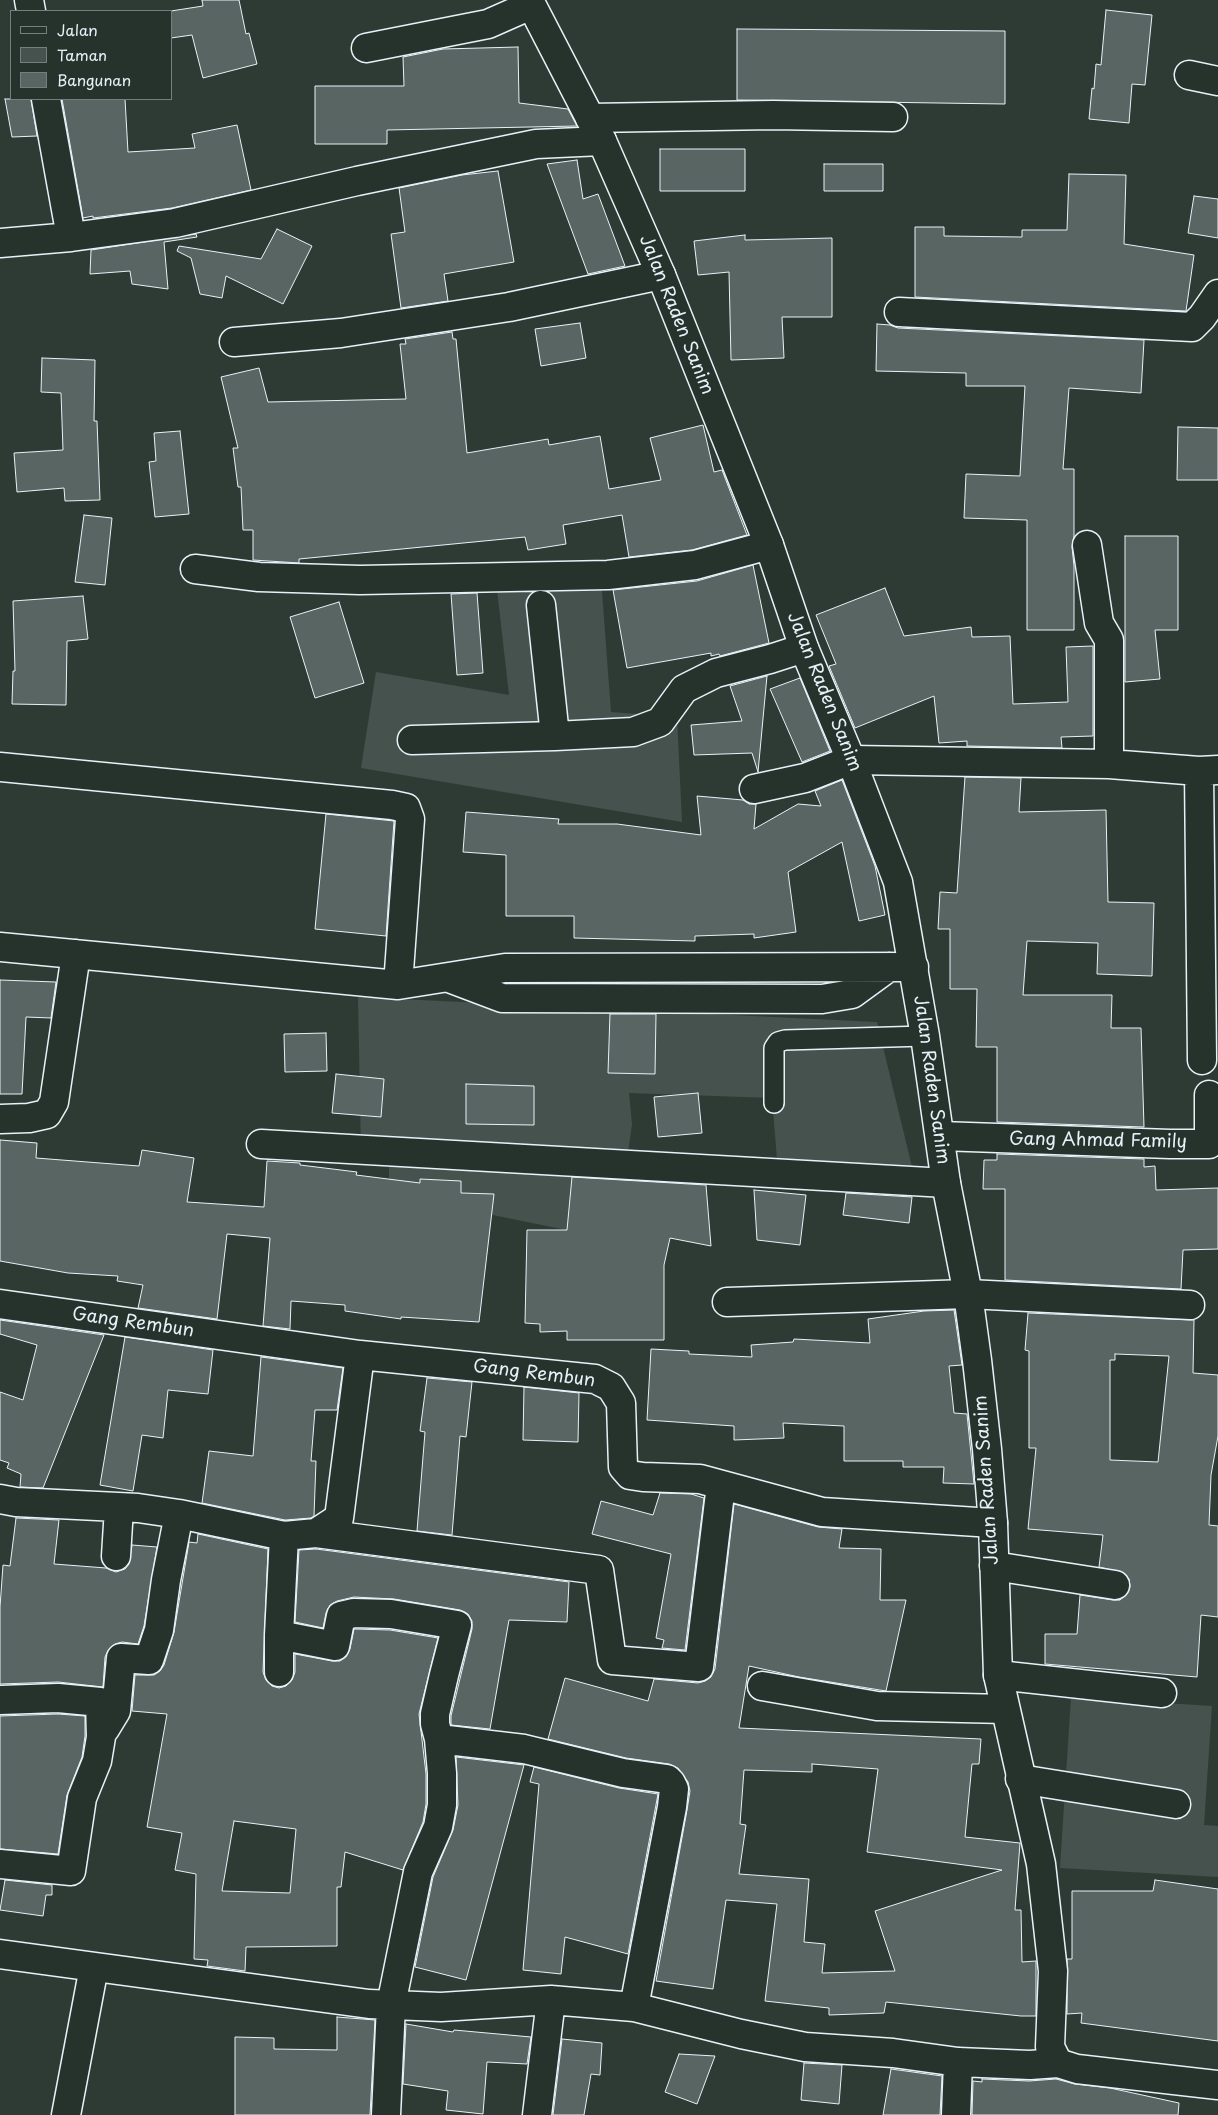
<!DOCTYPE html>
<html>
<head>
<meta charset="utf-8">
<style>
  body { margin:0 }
  #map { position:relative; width:1218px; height:2115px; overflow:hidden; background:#2e3b35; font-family:"Playpen Sans",sans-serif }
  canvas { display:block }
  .legend { position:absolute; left:10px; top:10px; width:162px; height:90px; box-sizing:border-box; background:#26332d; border:1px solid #747f7e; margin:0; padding:6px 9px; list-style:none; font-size:15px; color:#e8f1f8 }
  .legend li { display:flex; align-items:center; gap:10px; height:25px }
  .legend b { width:25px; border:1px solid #747f7e }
</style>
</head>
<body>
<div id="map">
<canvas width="1218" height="2115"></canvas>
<ul class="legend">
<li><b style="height:6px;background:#26332d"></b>Jalan</li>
<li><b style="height:14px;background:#45524e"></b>Taman</li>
<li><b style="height:14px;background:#596563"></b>Bangunan</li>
</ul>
</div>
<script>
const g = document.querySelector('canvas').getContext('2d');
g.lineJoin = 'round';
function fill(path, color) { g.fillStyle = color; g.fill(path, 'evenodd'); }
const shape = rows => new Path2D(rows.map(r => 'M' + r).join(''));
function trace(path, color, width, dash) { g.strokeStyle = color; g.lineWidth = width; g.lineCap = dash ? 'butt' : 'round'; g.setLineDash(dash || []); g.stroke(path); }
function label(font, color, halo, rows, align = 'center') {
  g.font = font + ' "Playpen Sans",sans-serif'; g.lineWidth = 4; g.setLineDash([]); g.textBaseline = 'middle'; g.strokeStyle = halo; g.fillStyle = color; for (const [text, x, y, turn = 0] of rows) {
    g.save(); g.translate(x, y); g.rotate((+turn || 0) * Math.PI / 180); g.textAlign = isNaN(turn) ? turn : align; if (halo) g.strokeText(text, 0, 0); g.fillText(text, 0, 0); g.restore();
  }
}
const green = shape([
  [601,578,611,712,677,717,682,822,361,768,376,672,509,695,496,581],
  [358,997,877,1022,912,1167,777,1159,772,1098,629,1093,632,1124,616,1240,389,1194,389,1149,361,1149],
  [1071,1697,1212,1706,1204,1825,1218,1826,1218,1877,1060,1868]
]);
const building = shape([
  [202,0,239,0,246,34,249,33,257,64,203,78,192,35,171,38,171,11,203,6,202,0],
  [1106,10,1152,15,1145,85,1132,84,1129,123,1089,119,1092,88,1094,89,1096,64,1101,65,1106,10],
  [737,29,1005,31,1005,104,737,100,737,29],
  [518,47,519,103,568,109,577,126,387,130,387,144,315,144,315,86,404,86,403,57,443,49,518,47],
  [5,99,31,99,37,136,12,137,5,99],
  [62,99,125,99,128,152,195,148,192,134,237,125,251,190,172,208,93,218,93,216,83,218,62,99],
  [660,149,745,149,745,191,660,191,660,149],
  [577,160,583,199,598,194,625,266,588,274,547,164,577,160],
  [824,164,883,164,883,191,824,191,824,164],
  [498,171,514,262,444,274,448,301,401,308,391,234,405,232,399,188,462,175,498,171],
  [1069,174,1126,175,1124,244,1194,255,1186,311,915,297,915,227,944,227,944,236,1022,237,1022,230,1067,230,1069,174],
  [1194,196,1218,199,1218,238,1188,233,1194,196],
  [277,229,312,246,283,304,226,276,222,298,200,294,191,258,177,251,179,246,261,259,277,229],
  [196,234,197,237,164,242,168,289,132,284,130,271,90,274,91,250,196,234],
  [745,235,745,240,832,238,832,317,782,317,784,358,731,360,729,272,698,275,694,241,745,235],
  [580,323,586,358,541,366,535,329,580,323],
  [877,324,890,325,898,328,1144,340,1141,393,1069,388,1063,469,1074,469,1074,536,1072,547,1074,566,1074,630,1027,630,1027,520,964,518,966,474,1020,476,1025,386,966,386,966,373,876,371,877,324],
  [452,332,453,339,456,339,467,453,548,439,549,445,600,436,609,489,661,480,650,438,703,425,714,472,722,470,747,535,692,550,629,557,622,515,563,525,566,544,528,550,525,537,299,559,299,563,253,560,253,530,243,530,241,487,238,487,233,448,238,448,221,377,259,368,268,402,406,399,400,344,406,344,405,339,452,332],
  [42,358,95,360,94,421,97,421,100,500,65,501,64,488,17,492,14,453,63,450,61,393,41,392,42,358],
  [1178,427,1218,428,1218,480,1177,480,1178,427],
  [180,431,189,514,155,517,149,462,156,461,154,433,180,431],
  [84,515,112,518,105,585,75,582,84,515],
  [1125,536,1178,536,1178,630,1155,630,1160,679,1125,682,1125,536],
  [753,565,769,643,720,656,719,654,711,656,711,653,627,668,613,590,697,581,753,565],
  [885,588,904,636,971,627,972,637,1010,636,1013,704,1068,702,1066,647,1093,646,1093,736,1061,737,1062,748,967,746,967,741,939,743,934,696,855,728,829,666,836,664,816,615,885,588],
  [477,593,483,673,457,675,451,594,477,593],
  [83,596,88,639,67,641,66,705,12,704,13,671,15,671,13,601,83,596],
  [339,602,364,683,315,698,290,617,339,602],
  [767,676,758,772,752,753,694,755,691,725,742,721,730,686,767,676],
  [800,678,830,751,802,762,770,689,800,678],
  [965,777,1021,778,1019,812,1106,810,1108,902,1154,903,1152,976,1097,974,1098,943,1027,941,1023,995,1112,995,1111,1028,1141,1028,1144,1127,997,1122,997,1047,976,1047,977,989,950,989,950,929,938,929,940,892,957,893,965,777],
  [842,780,875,866,885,915,859,921,842,842,788,872,796,932,754,938,754,934,695,936,695,941,574,938,574,916,506,916,506,855,463,852,466,812,559,819,558,824,617,824,701,835,697,796,743,800,749,804,756,804,754,829,798,804,821,806,815,791,842,780],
  [326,814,394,821,386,936,315,929,326,814],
  [0,980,56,982,51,1018,26,1017,22,1094,0,1094,0,980],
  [610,1014,656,1014,655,1074,608,1073,610,1014],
  [326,1033,327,1071,285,1072,284,1034,326,1033],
  [336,1074,384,1079,381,1117,332,1113,336,1074],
  [466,1084,534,1086,534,1125,466,1124,466,1084],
  [698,1093,702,1133,658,1137,654,1097,698,1093],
  [0,1140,37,1143,36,1158,139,1166,142,1150,194,1158,187,1202,264,1207,267,1161,300,1163,300,1165,357,1172,356,1175,420,1183,420,1179,461,1181,461,1193,494,1194,479,1322,401,1317,401,1319,345,1311,345,1305,291,1301,290,1329,263,1326,270,1238,227,1234,217,1319,138,1308,143,1285,117,1281,118,1276,68,1273,0,1261,0,1140],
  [997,1154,1144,1159,1144,1167,1155,1166,1156,1190,1218,1188,1218,1249,1183,1250,1181,1289,1005,1280,1005,1189,983,1189,984,1160,997,1160,997,1154],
  [572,1177,706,1185,711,1246,670,1238,664,1265,664,1340,567,1340,567,1331,540,1332,540,1324,525,1323,527,1230,567,1230,572,1177],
  [754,1190,806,1195,800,1245,757,1240,754,1190],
  [846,1193,912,1197,909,1223,843,1215,846,1193],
  [954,1310,962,1365,949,1366,954,1413,967,1414,974,1484,943,1483,944,1467,903,1467,903,1461,844,1461,844,1426,783,1423,784,1438,734,1440,734,1426,647,1420,651,1349,689,1351,689,1354,752,1357,751,1345,793,1342,794,1339,870,1343,868,1319,924,1311,954,1310],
  [1028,1313,1194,1320,1193,1373,1218,1375,1218,1436,1211,1475,1209,1525,1218,1526,1218,1617,1201,1615,1197,1677,1045,1664,1045,1634,1077,1634,1080,1595,1113,1600,1120,1600,1127,1594,1130,1587,1129,1579,1124,1573,1099,1567,1103,1535,1028,1529,1036,1448,1029,1448,1029,1351,1025,1350,1028,1313],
  [1115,1354,1169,1356,1158,1462,1110,1460,1110,1360,1115,1360,1115,1354],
  [0,1320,104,1335,43,1488,20,1487,21,1474,7,1468,9,1463,0,1460,0,1392,23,1400,37,1345,0,1334,0,1320],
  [125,1337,213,1350,208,1394,168,1390,163,1438,142,1435,133,1491,100,1485,125,1337],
  [261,1357,343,1368,337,1410,315,1410,311,1461,316,1461,314,1516,311,1518,285,1520,202,1503,209,1451,253,1456,261,1357],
  [427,1378,472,1382,466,1437,460,1436,452,1535,417,1531,425,1432,420,1431,427,1378],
  [524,1387,579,1393,578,1442,523,1440,524,1387],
  [660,1493,691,1494,704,1498,685,1650,662,1648,664,1640,656,1638,671,1554,592,1534,601,1501,653,1515,660,1493],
  [734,1504,818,1527,842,1529,839,1548,881,1549,880,1600,906,1600,886,1691,799,1677,749,1666,739,1728,981,1739,979,1764,972,1764,965,1837,1020,1843,1015,1910,1021,1910,1022,1962,1036,1961,1036,2016,1021,2016,886,2002,884,2013,829,2015,829,2008,765,2001,777,1904,726,1900,713,1989,656,1981,687,1810,690,1791,688,1782,678,1768,669,1764,626,1758,548,1739,565,1678,648,1701,654,1679,698,1683,705,1681,711,1677,715,1669,734,1504],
  [812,1764,878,1769,867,1852,1002,1870,875,1911,895,1971,822,1973,825,1944,804,1942,809,1879,739,1874,746,1825,740,1824,744,1770,812,1772,812,1764],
  [16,1518,59,1520,54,1564,106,1568,116,1572,125,1569,129,1564,132,1545,157,1547,144,1626,138,1644,122,1642,115,1644,109,1649,105,1657,103,1687,58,1682,0,1684,0,1607,3,1565,10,1566,16,1518],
  [198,1534,268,1549,263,1672,266,1680,272,1686,279,1688,286,1686,292,1680,295,1672,295,1654,332,1661,340,1661,346,1657,350,1649,354,1629,390,1630,438,1638,419,1714,426,1774,426,1804,423,1822,403,1870,345,1852,341,1887,337,1887,337,1946,246,1947,245,1971,207,1966,208,1960,194,1959,196,1874,175,1870,182,1833,147,1827,167,1714,132,1711,135,1675,154,1675,160,1671,164,1665,174,1632,189,1542,197,1543,198,1534],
  [234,1821,296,1829,290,1893,222,1891,234,1821],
  [316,1549,569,1582,567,1622,509,1620,490,1729,451,1725,451,1716,472,1629,472,1621,468,1614,460,1610,394,1599,354,1597,337,1601,330,1605,326,1613,323,1628,295,1622,299,1550,316,1549],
  [58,1714,85,1716,85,1736,82,1757,67,1795,58,1854,0,1849,0,1716,58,1714],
  [456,1757,524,1765,466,1980,415,1967,433,1877,453,1830,458,1805,456,1757],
  [534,1767,619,1788,658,1794,628,1954,565,1937,561,1974,523,1970,539,1784,530,1782,534,1767],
  [5,1880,52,1885,52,1895,46,1895,43,1916,0,1910,5,1880],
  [1155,1880,1218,1889,1218,2041,1081,2023,1082,2013,1067,2014,1067,1959,1072,1959,1072,1891,1153,1891,1155,1880],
  [337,2017,375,2020,370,2115,235,2115,235,2037,274,2038,274,2049,337,2050,337,2017],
  [406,2024,453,2032,454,2030,531,2037,527,2064,487,2062,483,2114,446,2110,448,2091,403,2084,406,2024],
  [562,2039,602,2043,600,2075,591,2074,584,2115,553,2115,562,2039],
  [679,2054,715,2056,697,2104,665,2092,679,2054],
  [804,2063,842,2065,839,2104,801,2100,804,2063],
  [891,2069,942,2076,940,2115,883,2115,891,2069],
  [982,2079,1029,2081,1056,2079,1075,2084,1110,2088,1179,2103,1178,2115,972,2115,973,2081,982,2082,982,2079]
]);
const lane = shape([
  [774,1103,774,1048,778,1042,785,1040,925,1036]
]);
const street = shape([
  [29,0,31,11],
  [366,48,488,24,531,5],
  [1189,75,1218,81],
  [46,99,71,237],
  [590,118,773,115,893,117],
  [0,243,71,237,175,223,357,181,536,144,602,141],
  [899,312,1192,327,1202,317,1218,294],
  [234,342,341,333,509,307,661,275],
  [1087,545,1099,623,1109,640,1109,764],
  [195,569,259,577,360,580,608,575,695,565,769,545],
  [541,605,555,736],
  [412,740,555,736,633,732,660,722,684,689,716,673,770,659,804,648],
  [0,767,392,805,406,808,410,819,398,985],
  [1199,771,1202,1060],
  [754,789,805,778,851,760,1109,764,1199,771,1218,770],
  [0,947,398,985,505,968,914,967],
  [449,978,502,998,822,999,852,994,889,967],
  [0,1119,29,1118,47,1114,54,1102,76,954],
  [940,1136,1170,1144,1209,1144,1209,1095],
  [261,1144,946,1183],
  [727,1302,968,1294,1190,1305],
  [0,1304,360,1355,595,1379,611,1387,621,1403,623,1467,630,1475,643,1477,700,1479,822,1512,993,1523],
  [0,1499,16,1502,138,1508,179,1514,284,1536,316,1533,599,1570,612,1660,699,1667,721,1485],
  [316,1533,339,1518,360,1355],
  [284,1536,279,1635,335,1646,341,1616,354,1613,391,1614,457,1625,444,1675,435,1714,435,1724,439,1739,442,1773,442,1805,438,1827,418,1872,391,2005,386,2115],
  [116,1556,119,1508],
  [994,1566,1115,1585],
  [279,1672,279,1635],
  [998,1675,1162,1693],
  [762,1686,877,1706,1005,1709],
  [0,1700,58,1698,100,1702,101,1737,97,1761,82,1798,71,1871,0,1864],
  [105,1729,116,1711,121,1658,149,1660,159,1630,166,1580,179,1514],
  [439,1739,524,1749,623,1773,667,1779,671,1783,674,1789,672,1807,634,2007],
  [1020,1779,1176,1804],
  [0,1954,369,2004,441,2007,551,2000,634,2007,741,2034,805,2047,893,2053,958,2062,1030,2065,1058,2063],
  [66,2115,94,1967],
  [537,2115,551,2000],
  [956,2115,958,2062]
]);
const secondary = shape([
  [529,0,602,141,661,275,769,545,804,648,851,760,898,882,925,1036,946,1183,968,1294,977,1360,987,1449,993,1523,998,1675,1041,1864,1053,1971,1050,2047,1058,2063,1077,2069,1218,2085]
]);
const streetNames = [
  ["Jalan Raden Sanim",676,315,68],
  ["Jalan Raden Sanim",824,692,68],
  ["Jalan Raden Sanim",931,1080,82],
  ["Gang Ahmad Family",1098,1141,1],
  ["Gang Rembun",133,1323,8],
  ["Gang Rembun",534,1374,7],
  ["Jalan Raden Sanim",987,1480,-94]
];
fill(green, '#45524e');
fill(building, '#596563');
trace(building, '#e8f1f8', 1);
trace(lane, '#e8f1f8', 22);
trace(street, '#e8f1f8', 31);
trace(secondary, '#e8f1f8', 31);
trace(lane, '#26332d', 19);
trace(street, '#26332d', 28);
trace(secondary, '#26332d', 28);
label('18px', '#e8f1f8', '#26332d', streetNames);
</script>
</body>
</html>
